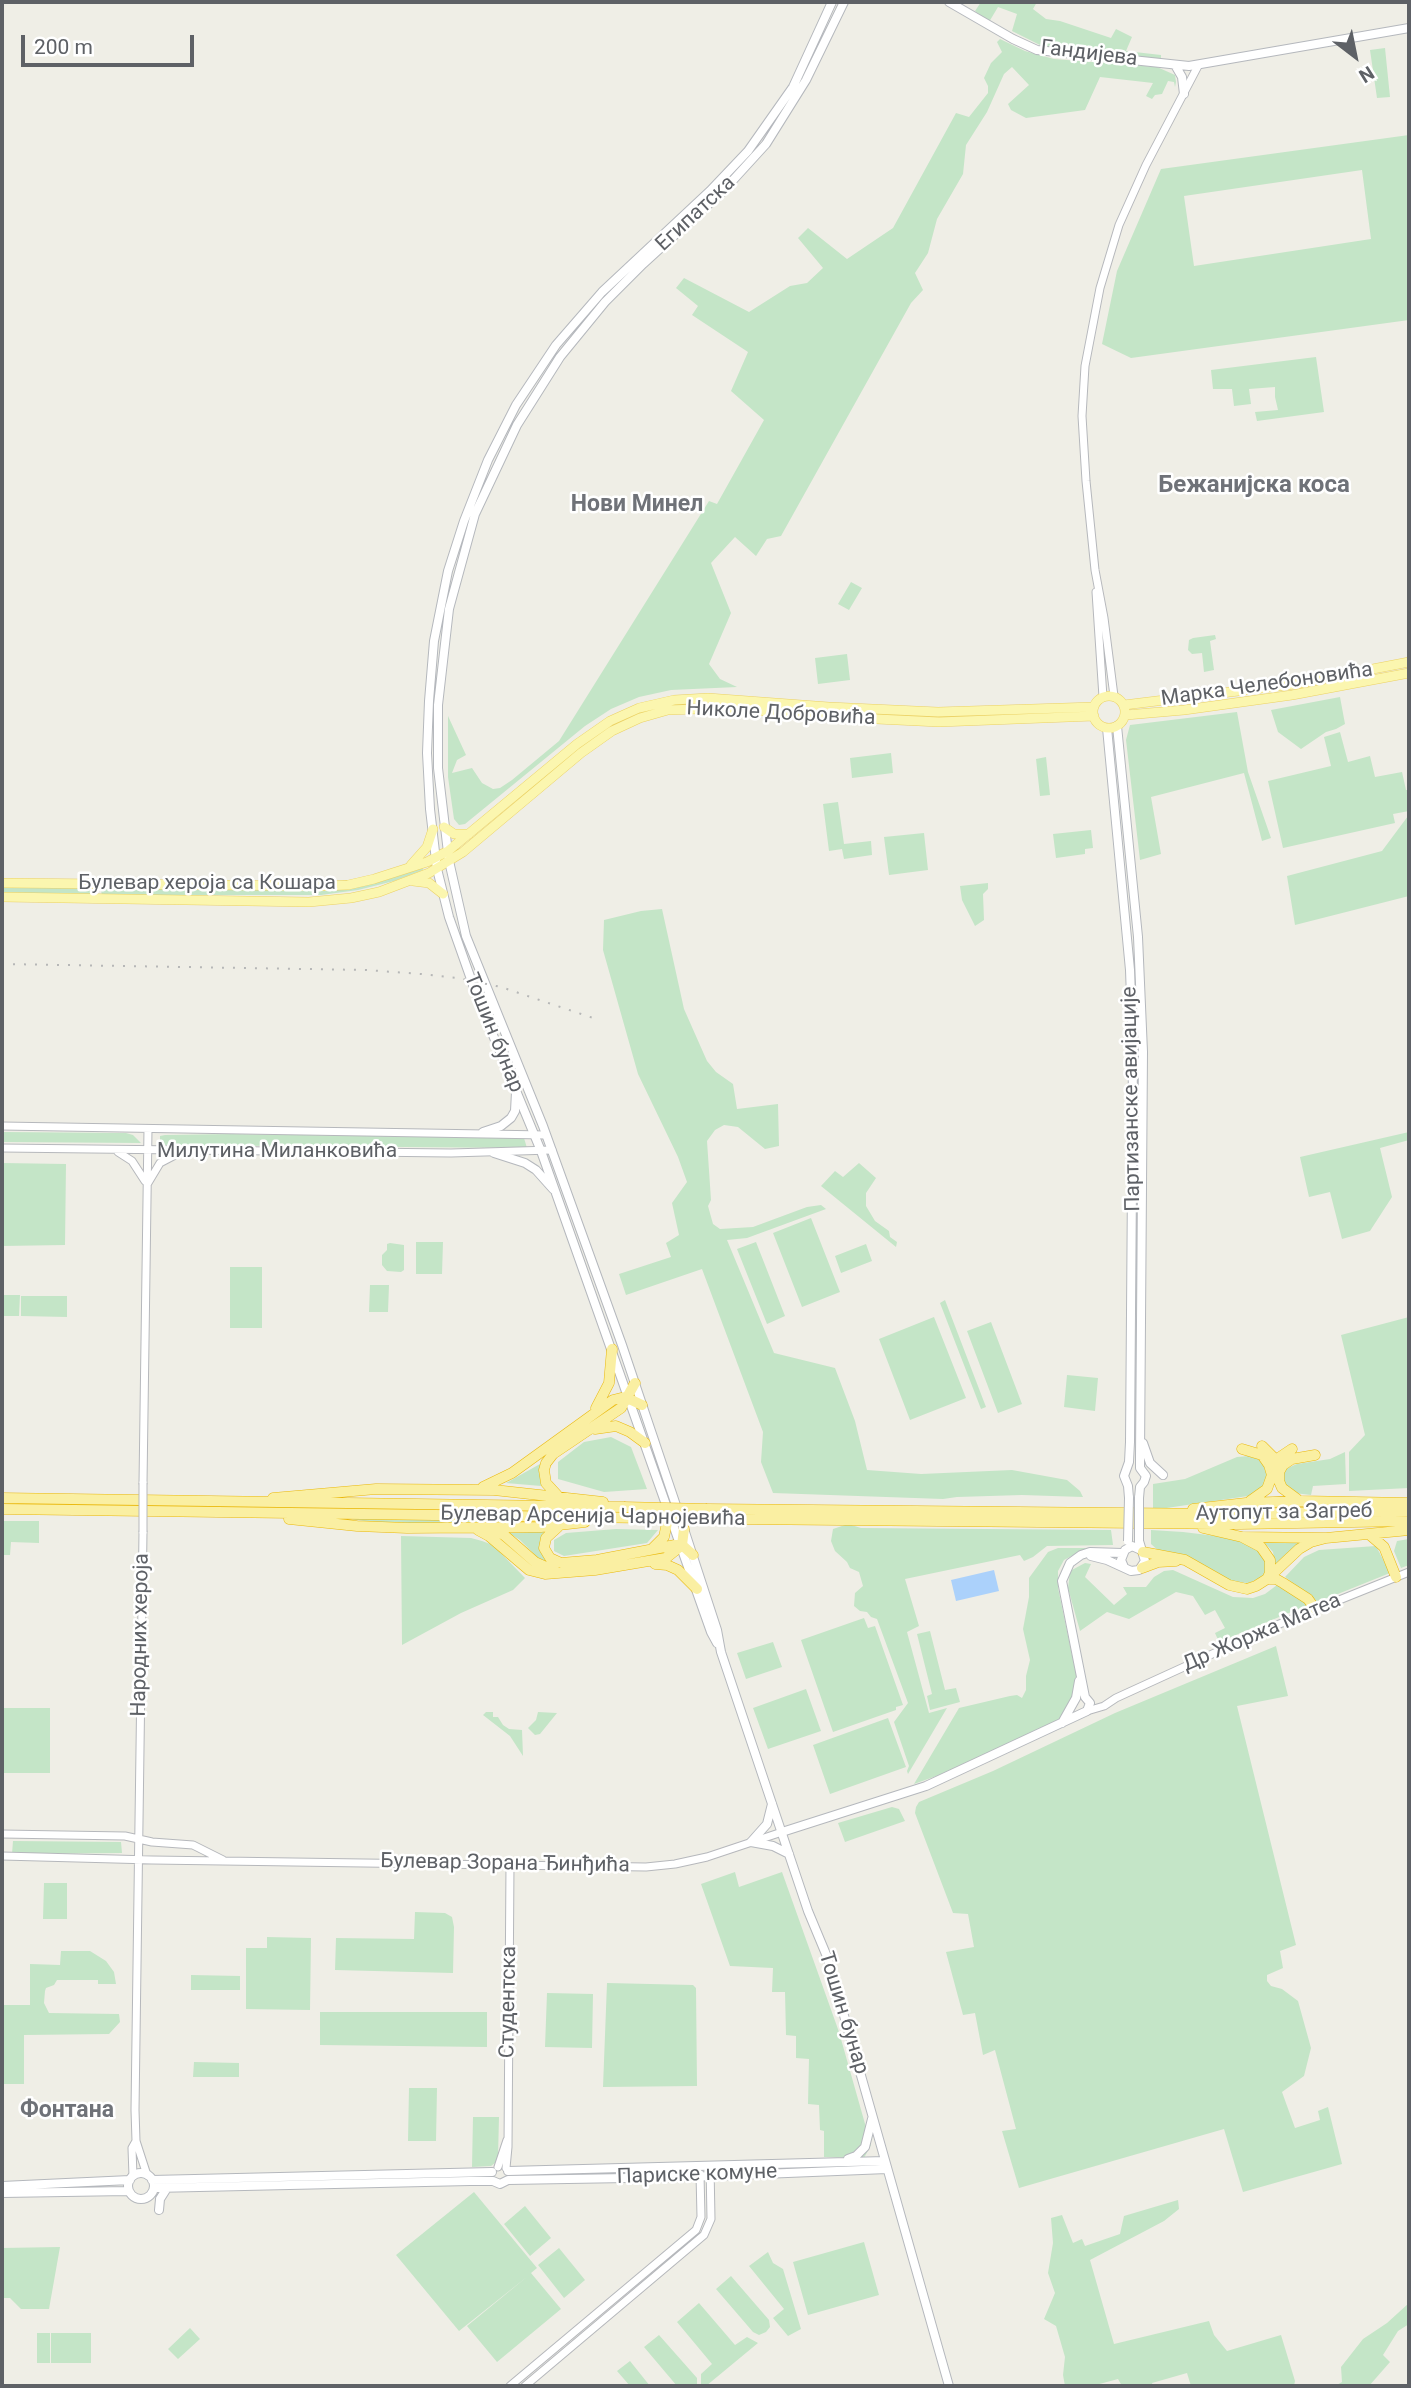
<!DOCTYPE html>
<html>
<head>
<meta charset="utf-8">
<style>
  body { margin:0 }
  #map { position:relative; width:1411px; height:2388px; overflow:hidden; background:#efeee6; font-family:Roboto,sans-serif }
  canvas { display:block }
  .frame { position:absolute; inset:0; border:4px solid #5e6166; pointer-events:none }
  .north { position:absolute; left:1320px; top:21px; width:70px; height:70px; -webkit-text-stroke:5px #fff; paint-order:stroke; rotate:148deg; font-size:19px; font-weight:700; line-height:28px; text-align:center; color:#5e6166 }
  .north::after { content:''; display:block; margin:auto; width:24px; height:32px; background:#5e6166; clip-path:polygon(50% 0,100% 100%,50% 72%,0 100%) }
  .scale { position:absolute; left:21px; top:35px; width:173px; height:32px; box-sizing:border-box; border:4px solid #5e6166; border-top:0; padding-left:9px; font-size:21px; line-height:24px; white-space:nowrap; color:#5e6166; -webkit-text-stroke:5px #fff; paint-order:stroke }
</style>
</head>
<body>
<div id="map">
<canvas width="1411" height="2388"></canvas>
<div class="frame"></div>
<div class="north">N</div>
<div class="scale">200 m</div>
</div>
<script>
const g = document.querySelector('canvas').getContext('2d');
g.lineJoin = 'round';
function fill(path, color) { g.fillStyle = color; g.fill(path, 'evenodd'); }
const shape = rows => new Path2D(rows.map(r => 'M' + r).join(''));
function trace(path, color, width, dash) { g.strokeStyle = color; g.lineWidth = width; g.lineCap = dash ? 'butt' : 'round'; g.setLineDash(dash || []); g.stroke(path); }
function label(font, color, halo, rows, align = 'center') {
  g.font = font + ' Roboto,sans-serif'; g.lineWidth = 5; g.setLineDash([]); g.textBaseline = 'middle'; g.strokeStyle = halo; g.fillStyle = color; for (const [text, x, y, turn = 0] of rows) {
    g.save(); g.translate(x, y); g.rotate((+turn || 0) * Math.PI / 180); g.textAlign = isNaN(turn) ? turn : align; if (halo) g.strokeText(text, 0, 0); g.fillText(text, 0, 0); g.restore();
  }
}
const green = shape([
  [981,2,1037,2,1033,9,1046,19,1060,21,1111,38,1116,29,1132,37,1126,51,1161,55,1161,60,1061,50,1040,45,1012,31,1017,14,998,7,989,22,975,11],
  [1000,39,1025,51,1054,59,1157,67,1175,75,1176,82,1175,87,1174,82,1168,81,1162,94,1155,95,1152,99,1146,96,1153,83,1100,77,1085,110,1026,118,1011,110,1008,104,1029,85,1012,67,1004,74,987,112,966,145,963,174,937,219,928,253,915,273,923,290,911,303,781,536,767,539,756,556,735,537,711,563,731,613,709,664,720,679,737,687,671,690,639,697,611,709,585,726,465,824,459,825,454,819,448,777,448,716,466,755,457,760,452,773,472,768,482,783,493,789,500,788,512,780,559,741,709,501,717,504,764,420,731,391,748,352,692,315,698,306,676,288,684,278,749,312,790,286,807,283,823,268,798,238,808,228,847,259,893,228,956,113,969,117,988,93,988,86,984,78,991,63,1002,52,997,42],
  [1385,48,1390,97,1377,98,1370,50],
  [1409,135,1409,320,1131,358,1102,344,1117,271,1161,169],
  [1362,170,1371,239,1194,266,1184,196],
  [1316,357,1324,412,1257,421,1255,412,1278,410,1275,397,1275,387,1249,389,1251,404,1234,406,1232,389,1213,389,1211,370],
  [851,582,862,588,849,610,838,604],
  [1215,635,1216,639,1210,641,1214,670,1204,672,1202,653,1192,654,1188,650,1189,640,1193,638],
  [847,654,850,680,818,684,815,658],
  [1340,697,1345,724,1336,729,1326,732,1301,749,1278,732,1271,710],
  [1237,712,1248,772,1271,838,1262,841,1244,773,1151,797,1161,854,1140,860,1126,740,1130,725],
  [1340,732,1348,762,1370,756,1375,777,1402,772,1406,790,1409,790,1409,811,1393,814,1395,823,1283,848,1268,781,1331,766,1324,737],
  [891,753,893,773,852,778,850,758],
  [1046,757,1050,795,1040,796,1036,759],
  [838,802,844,844,871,841,872,855,844,859,842,849,829,851,823,804],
  [1408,816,1409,816,1409,896,1295,925,1287,876,1382,851],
  [1091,830,1093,848,1085,849,1085,854,1056,858,1053,834],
  [924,833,928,870,889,875,884,837],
  [422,865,423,870,394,881,358,890,321,895,102,895,101,891,102,889,325,889],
  [988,883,988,889,983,894,984,920,975,926,962,900,960,886],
  [2,888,90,888,91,892,90,895,2,893],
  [662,909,684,1009,707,1061,716,1072,733,1084,737,1109,778,1104,779,1146,765,1149,738,1127,724,1125,715,1130,707,1141,711,1200,708,1206,713,1224,720,1229,753,1227,807,1207,821,1205,826,1209,747,1238,727,1240,774,1353,835,1368,855,1421,867,1470,921,1474,1012,1470,1067,1480,1080,1491,1083,1497,1022,1495,957,1497,943,1499,773,1493,761,1462,763,1432,702,1269,626,1295,619,1274,671,1257,666,1243,679,1235,672,1203,687,1182,678,1157,638,1074,603,950,604,920,641,911],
  [2,1132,126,1133,133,1135,141,1143,2,1142],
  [1409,1132,1409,1140,1380,1148,1392,1197,1370,1231,1342,1239,1330,1192,1309,1197,1300,1157],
  [230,1134,524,1138,527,1148,160,1145,160,1136,165,1135],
  [2,1163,66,1164,65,1245,2,1246],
  [859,1163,876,1178,866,1193,866,1206,875,1221,889,1231,890,1237,897,1242,896,1247,821,1186,835,1171,843,1177],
  [811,1218,840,1292,802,1307,773,1233],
  [416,1242,443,1242,442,1274,416,1274],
  [756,1242,785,1316,767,1324,737,1249],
  [390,1243,404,1245,404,1270,401,1272,387,1271,382,1265,382,1255,387,1250,387,1244],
  [866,1244,872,1261,841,1273,835,1256],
  [230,1267,262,1267,262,1328,230,1328],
  [370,1285,389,1285,388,1312,369,1312],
  [2,1295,20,1295,19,1316,2,1316],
  [21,1296,67,1296,67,1317,21,1316],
  [945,1300,986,1407,981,1409,940,1303],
  [934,1317,966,1398,910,1420,879,1339],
  [1409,1317,1409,1488,1349,1491,1349,1452,1365,1435,1341,1335],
  [991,1322,1022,1404,998,1413,967,1331],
  [1067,1375,1098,1378,1095,1411,1064,1407],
  [611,1437,631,1447,647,1489,604,1492,558,1479,558,1462,584,1442],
  [1345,1452,1346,1484,1313,1486,1311,1495,1294,1493,1285,1484,1282,1476,1285,1469,1297,1464,1330,1459],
  [1249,1456,1258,1459,1266,1468,1269,1477,1259,1492,1248,1496,1153,1510,1153,1484,1185,1479,1237,1457],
  [540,1464,541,1486,506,1483],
  [2,1499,595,1510,595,1514,2,1503],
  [337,1517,570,1521,543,1524,449,1524,371,1522],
  [2,1521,39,1521,39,1543,11,1542,10,1555,2,1555],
  [848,1524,861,1528,1111,1530,1113,1545,1047,1546,1033,1557,1024,1561,1020,1555,905,1579,919,1626,907,1632,929,1713,947,1708,908,1774,907,1771,909,1766,894,1722,908,1703,877,1619,871,1617,867,1612,860,1611,854,1606,855,1593,863,1586,859,1572,850,1568,847,1562,835,1551,831,1541,833,1529],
  [616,1529,658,1530,647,1543,564,1556,554,1551,554,1540,566,1533],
  [1151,1530,1183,1532,1241,1539,1264,1554,1267,1565,1264,1576,1249,1583,1232,1582,1160,1552,1151,1544],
  [549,1531,545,1537,550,1561,669,1549,670,1554,659,1558,559,1570,540,1560,520,1540,509,1533],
  [401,1536,471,1538,482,1541,493,1545,525,1578,513,1590,461,1613,402,1645],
  [1261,1539,1303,1540,1287,1554,1273,1571,1275,1564,1273,1552],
  [1409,1539,1409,1565,1401,1568,1394,1551,1397,1541],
  [1376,1546,1390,1573,1318,1602,1285,1577,1304,1557,1319,1550],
  [1058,1548,1087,1548,1064,1560,1058,1571,1058,1588,1077,1679,1077,1690,1062,1720,942,1774,914,1784,959,1708,1010,1696,1017,1695,1022,1698,1026,1690,1026,1676,1030,1660,1023,1629,1029,1597,1029,1578,1048,1552],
  [1085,1563,1091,1564,1085,1577,1114,1605,1127,1594,1123,1587,1146,1587,1154,1577,1164,1571,1173,1570,1233,1597,1253,1598,1265,1594,1277,1585,1282,1585,1308,1605,1219,1642,1215,1633,1225,1628,1215,1610,1205,1615,1193,1596,1176,1592,1129,1619,1107,1612,1080,1631,1068,1588,1070,1571],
  [864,1618,868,1628,875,1626,903,1705,896,1707,896,1710,833,1732,801,1640],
  [930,1631,945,1690,956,1688,960,1702,930,1710,927,1696,932,1694,917,1634],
  [773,1642,782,1667,746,1679,737,1653],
  [1276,1646,1288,1696,1237,1706,1296,1945,1280,1951,1283,1968,1267,1975,1267,1981,1271,1986,1282,1989,1298,2001,1311,2048,1304,2076,1282,2092,1295,2128,1320,2120,1318,2111,1328,2107,1342,2164,1243,2192,1224,2129,1019,2188,1002,2131,1016,2129,995,2050,983,2055,975,2013,963,2015,946,1952,974,1947,968,1914,953,1913,915,1813,916,1807,919,1802,993,1771,1115,1713],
  [806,1689,821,1731,768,1749,753,1708],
  [3,1708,50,1708,50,1773,3,1773],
  [486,1712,493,1712,493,1717,498,1717,503,1725,509,1729,522,1730,523,1756,510,1736,483,1715],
  [538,1712,557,1713,540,1734,535,1735,528,1728,536,1720],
  [888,1718,906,1767,830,1794,813,1745],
  [892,1807,899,1809,905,1821,845,1842,838,1823],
  [13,1841,121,1842,122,1853,12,1854],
  [735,1872,739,1887,782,1872,839,2032,871,2145,864,2158,824,2157,824,2131,820,2130,819,2105,808,2104,809,2059,796,2058,796,2036,786,2035,785,1992,772,1992,773,1968,730,1966,701,1884],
  [44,1883,67,1883,67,1919,43,1919],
  [415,1912,445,1913,452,1917,454,1927,453,1973,335,1970,336,1938,414,1939],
  [267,1937,311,1938,310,2010,246,2009,246,1948,267,1948],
  [61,1951,90,1951,106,1961,114,1972,116,1984,98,1984,98,1980,57,1980,54,1985,46,1988,45,1991,44,2003,49,2013,119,2014,120,2022,109,2034,24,2035,24,2084,2,2084,2,2005,30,2005,30,1964,60,1965],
  [191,1975,240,1976,240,1990,191,1990],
  [607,1983,693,1985,696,1988,697,2086,603,2087],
  [547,1993,593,1994,592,2048,545,2047],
  [320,2012,487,2012,487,2047,320,2045],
  [194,2062,239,2063,239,2077,193,2077],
  [409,2088,437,2088,436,2141,408,2141],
  [473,2117,499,2117,498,2157,495,2163,491,2166,472,2167],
  [474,2192,537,2268,531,2273,561,2309,497,2362,467,2326,528,2276,459,2331,396,2255],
  [1178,2200,1179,2209,1164,2221,1090,2260,1114,2344,1209,2321,1214,2335,1227,2351,1281,2335,1295,2381,1294,2386,1191,2386,1187,2373,1152,2383,1153,2386,1122,2386,1118,2379,1092,2386,1065,2386,1063,2375,1065,2357,1056,2326,1044,2319,1055,2293,1048,2273,1053,2243,1051,2218,1062,2215,1073,2243,1082,2239,1085,2246,1120,2234,1124,2216],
  [525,2206,551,2238,530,2256,504,2224],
  [864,2242,879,2295,808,2315,793,2262],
  [60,2247,49,2309,21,2309,10,2298,2,2298,2,2248],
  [559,2248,585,2280,564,2298,538,2265],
  [768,2252,773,2263,783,2269,801,2329,788,2336,773,2318,784,2309,749,2266],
  [731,2276,769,2320,770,2327,766,2332,759,2335,753,2332,716,2289],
  [699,2303,735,2345,747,2337,758,2343,706,2386,701,2386,701,2374,712,2364,677,2322],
  [1409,2303,1409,2324,1398,2331,1383,2355,1390,2362,1369,2386,1335,2386,1342,2382,1341,2367,1363,2339,1387,2323],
  [190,2328,200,2339,178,2359,168,2349],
  [37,2333,50,2333,50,2363,37,2363],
  [51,2333,91,2333,91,2363,51,2363],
  [659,2335,697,2378,697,2386,677,2386,644,2347],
  [630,2361,650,2386,630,2386,617,2371]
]);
const water = shape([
  [994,1570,999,1591,956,1601,951,1580]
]);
const tertiary = shape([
  [1096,592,1103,697],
  [1114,696,1104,618,1095,570,1086,481,1082,416,1085,366,1100,288,1119,225,1146,165,1198,66],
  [2,1126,546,1135],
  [2,1148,451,1153,552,1150],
  [118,1152,132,1161,145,1181],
  [148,1183,160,1163,179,1153],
  [143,1483,148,1129],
  [143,1532,135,2110,136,2141,147,2175],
  [1087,1711,1104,1706,1116,1698,1267,1629,1409,1572],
  [2,1834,125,1836,152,1842,193,1845,223,1860],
  [2,1856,152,1860,646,1867,675,1864,707,1857,782,1832],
  [498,2167,507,2140],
  [506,2168,508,2147,510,1864],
  [133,2176,132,2148,136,2141],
  [510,2386,696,2230,701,2217,700,2174],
  [525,2386,704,2235,711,2219,710,2166]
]);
const secondary = shape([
  [844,2,806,80,766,144,724,190,643,264,605,302,560,357,517,425,475,514,449,609,438,705,438,768,449,861,466,936,543,1126,622,1345,684,1529,717,1630,721,1652,808,1911,828,1959,949,2386],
  [949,2,1013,39,1037,50,1189,66,1409,28],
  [1175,65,1182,77,1184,94],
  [1117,726,1138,937,1143,1052,1140,1455,1140,1468,1146,1476,1144,1482,1140,1487,1139,1498],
  [1107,728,1130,970,1133,1052,1130,1442,1129,1462,1124,1476,1128,1486,1129,1498],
  [483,1132,501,1126,511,1118,515,1111,516,1092],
  [494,1153,525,1163,536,1170,553,1189],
  [1143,1443,1150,1463,1163,1475],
  [1091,1556,1107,1560,1131,1571,1139,1570,1145,1561,1139,1541],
  [1124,1567,1121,1560,1125,1550,1132,1546,1141,1550],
  [717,1643,711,1632,541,1151,478,999,449,917,437,869,430,809,427,753,429,701,434,641,448,571,464,521,488,460,516,405,556,345,602,292,710,191,748,151,793,87,832,2],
  [1062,1723,1076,1698,1079,1681],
  [782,1832,926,1786,1087,1711,1090,1703,1085,1697,1062,1581,1070,1563,1081,1555,1090,1552,1122,1553],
  [751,1842,767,1824,772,1804],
  [751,1842,773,1846,789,1854],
  [848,2159,856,2156,865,2147,872,2119],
  [508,2171,885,2161],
  '128 2186a13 13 0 1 1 26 0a13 13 0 1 1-26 0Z',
  [152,2180,492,2172],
  [2,2186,130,2180],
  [154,2188,470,2181,493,2181,500,2184,508,2180,688,2177,887,2169],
  [2,2193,128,2191],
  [159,2210,160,2199,167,2188]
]);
const primary = shape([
  '1093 712a16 16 0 1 1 32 0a16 16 0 1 1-32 0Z',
  [1124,705,1295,684,1409,662],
  [1126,715,1184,710,1292,695,1409,673],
  [444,827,454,834,469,834],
  [411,865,427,847,433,829],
  [413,881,429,883,443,894],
  [2,883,321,886,348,885,374,879,427,862,448,851,577,744,610,721,639,708,674,700,708,698,829,707,938,712,1094,707],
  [2,897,309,902,351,898,379,892,429,873,463,852,581,753,612,731,640,718,668,710,727,708,835,717,939,722,1094,716]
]);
const trunk = shape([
  [596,1408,609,1383,612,1349],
  [595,1429,616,1426,630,1432,645,1443],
  [1262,1446,1276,1460,1279,1472,1279,1481,1282,1488,1297,1499],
  [1242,1449,1262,1455,1269,1465,1272,1475,1267,1489,1250,1501],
  [1274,1464,1280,1457,1292,1449],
  [1279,1472,1283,1465,1292,1459,1315,1455],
  [483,1487,512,1473,613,1400,625,1397,642,1405],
  [557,1495,546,1483,544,1470,546,1463,553,1454,621,1408,635,1383],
  [2,1498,624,1507],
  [273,1498,376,1489,494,1490,603,1502],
  [2,1509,650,1518],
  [707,1509,1225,1514,1409,1511],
  [1193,1509,1246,1503,1301,1501,1409,1503],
  [289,1519,357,1526,407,1528,541,1527,585,1522],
  [739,1519,1240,1524,1409,1521],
  [558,1527,546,1538,544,1548,550,1558,561,1563,597,1560,675,1545,682,1545,693,1555],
  [1203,1528,1242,1537,1261,1547,1270,1560,1270,1573,1267,1579],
  [493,1529,504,1535,535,1562,555,1571],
  [478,1530,489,1536,529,1570,545,1574,595,1570,666,1558,682,1545,684,1529],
  [1370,1535,1384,1547,1396,1577],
  [1242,1537,1326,1538,1409,1530],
  [652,1549,664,1537,669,1513],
  [1143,1552,1185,1560,1229,1585,1247,1589,1256,1586,1267,1579,1299,1549,1311,1542,1326,1538],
  [655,1564,667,1565,678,1570,697,1589],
  [1142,1568,1158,1562,1176,1561],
  [1267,1579,1276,1579,1283,1583,1308,1599,1315,1609]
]);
const rail = shape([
  [2,964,366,970,421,974,458,978,501,987,599,1020]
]);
const tertiaryBridge = shape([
  [143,1532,143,1483]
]);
const secondaryBridge = shape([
  [1139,1498,1139,1541],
  [1128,1541,1129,1498]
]);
const trunkBridge = shape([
  [624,1507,707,1509],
  [650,1518,739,1519]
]);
const streetNames = [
  ["Гандијева",1089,54,7],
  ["Египатска",696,214,-43],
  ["Марка Челебоновића",1267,685,-8],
  ["Николе Добровића",781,714,3],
  ["Булевар хероја са Кошара",207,884],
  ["Тошин бунар",493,1033,68],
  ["Партизанске авијације",1132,1099,-91],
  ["Милутина Миланковића",277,1152],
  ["Аутопут за Загреб",1284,1513,-1],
  ["Булевар Арсенија Чарнојевића",593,1517,1],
  ["Др Жоржа Матеа",1262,1633,-23],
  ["Народних хероја",141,1635,-89],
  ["Булевар Зорана Ђинђића",505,1864,1],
  ["Студентска",509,2002,-89],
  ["Тошин бунар",843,2013,73],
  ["Париске комуне",697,2175,-2]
];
const neighbourhoodNames = [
  ["Нови Минел",637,505],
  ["Фонтана",67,2111]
];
const quarterNames = [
  ["Бежанијска коса",1254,486]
];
fill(green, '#c4e5c7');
fill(water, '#abd1fb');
trace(tertiary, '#b6b8bc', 9);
trace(secondary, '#b5b8bd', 10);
trace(primary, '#ebd164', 10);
trace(trunk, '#eab80b', 11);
trace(tertiary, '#fff', 7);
trace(secondary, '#fff', 8);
trace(primary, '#fbf6af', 9);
trace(trunk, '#faefa2', 10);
trace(rail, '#b6b7b7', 2, [2, 9]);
trace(tertiaryBridge, '#b6b8bc', 9, []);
trace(secondaryBridge, '#b5b8bd', 10, []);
trace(trunkBridge, '#eab80b', 11, []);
trace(tertiaryBridge, '#fff', 7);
trace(secondaryBridge, '#fff', 8);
trace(trunkBridge, '#faefa2', 10);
label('21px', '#5e6166', '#fff', streetNames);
label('bold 23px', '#6f7278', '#fff', neighbourhoodNames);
label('bold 24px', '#6f7278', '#fff', quarterNames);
</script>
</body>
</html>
